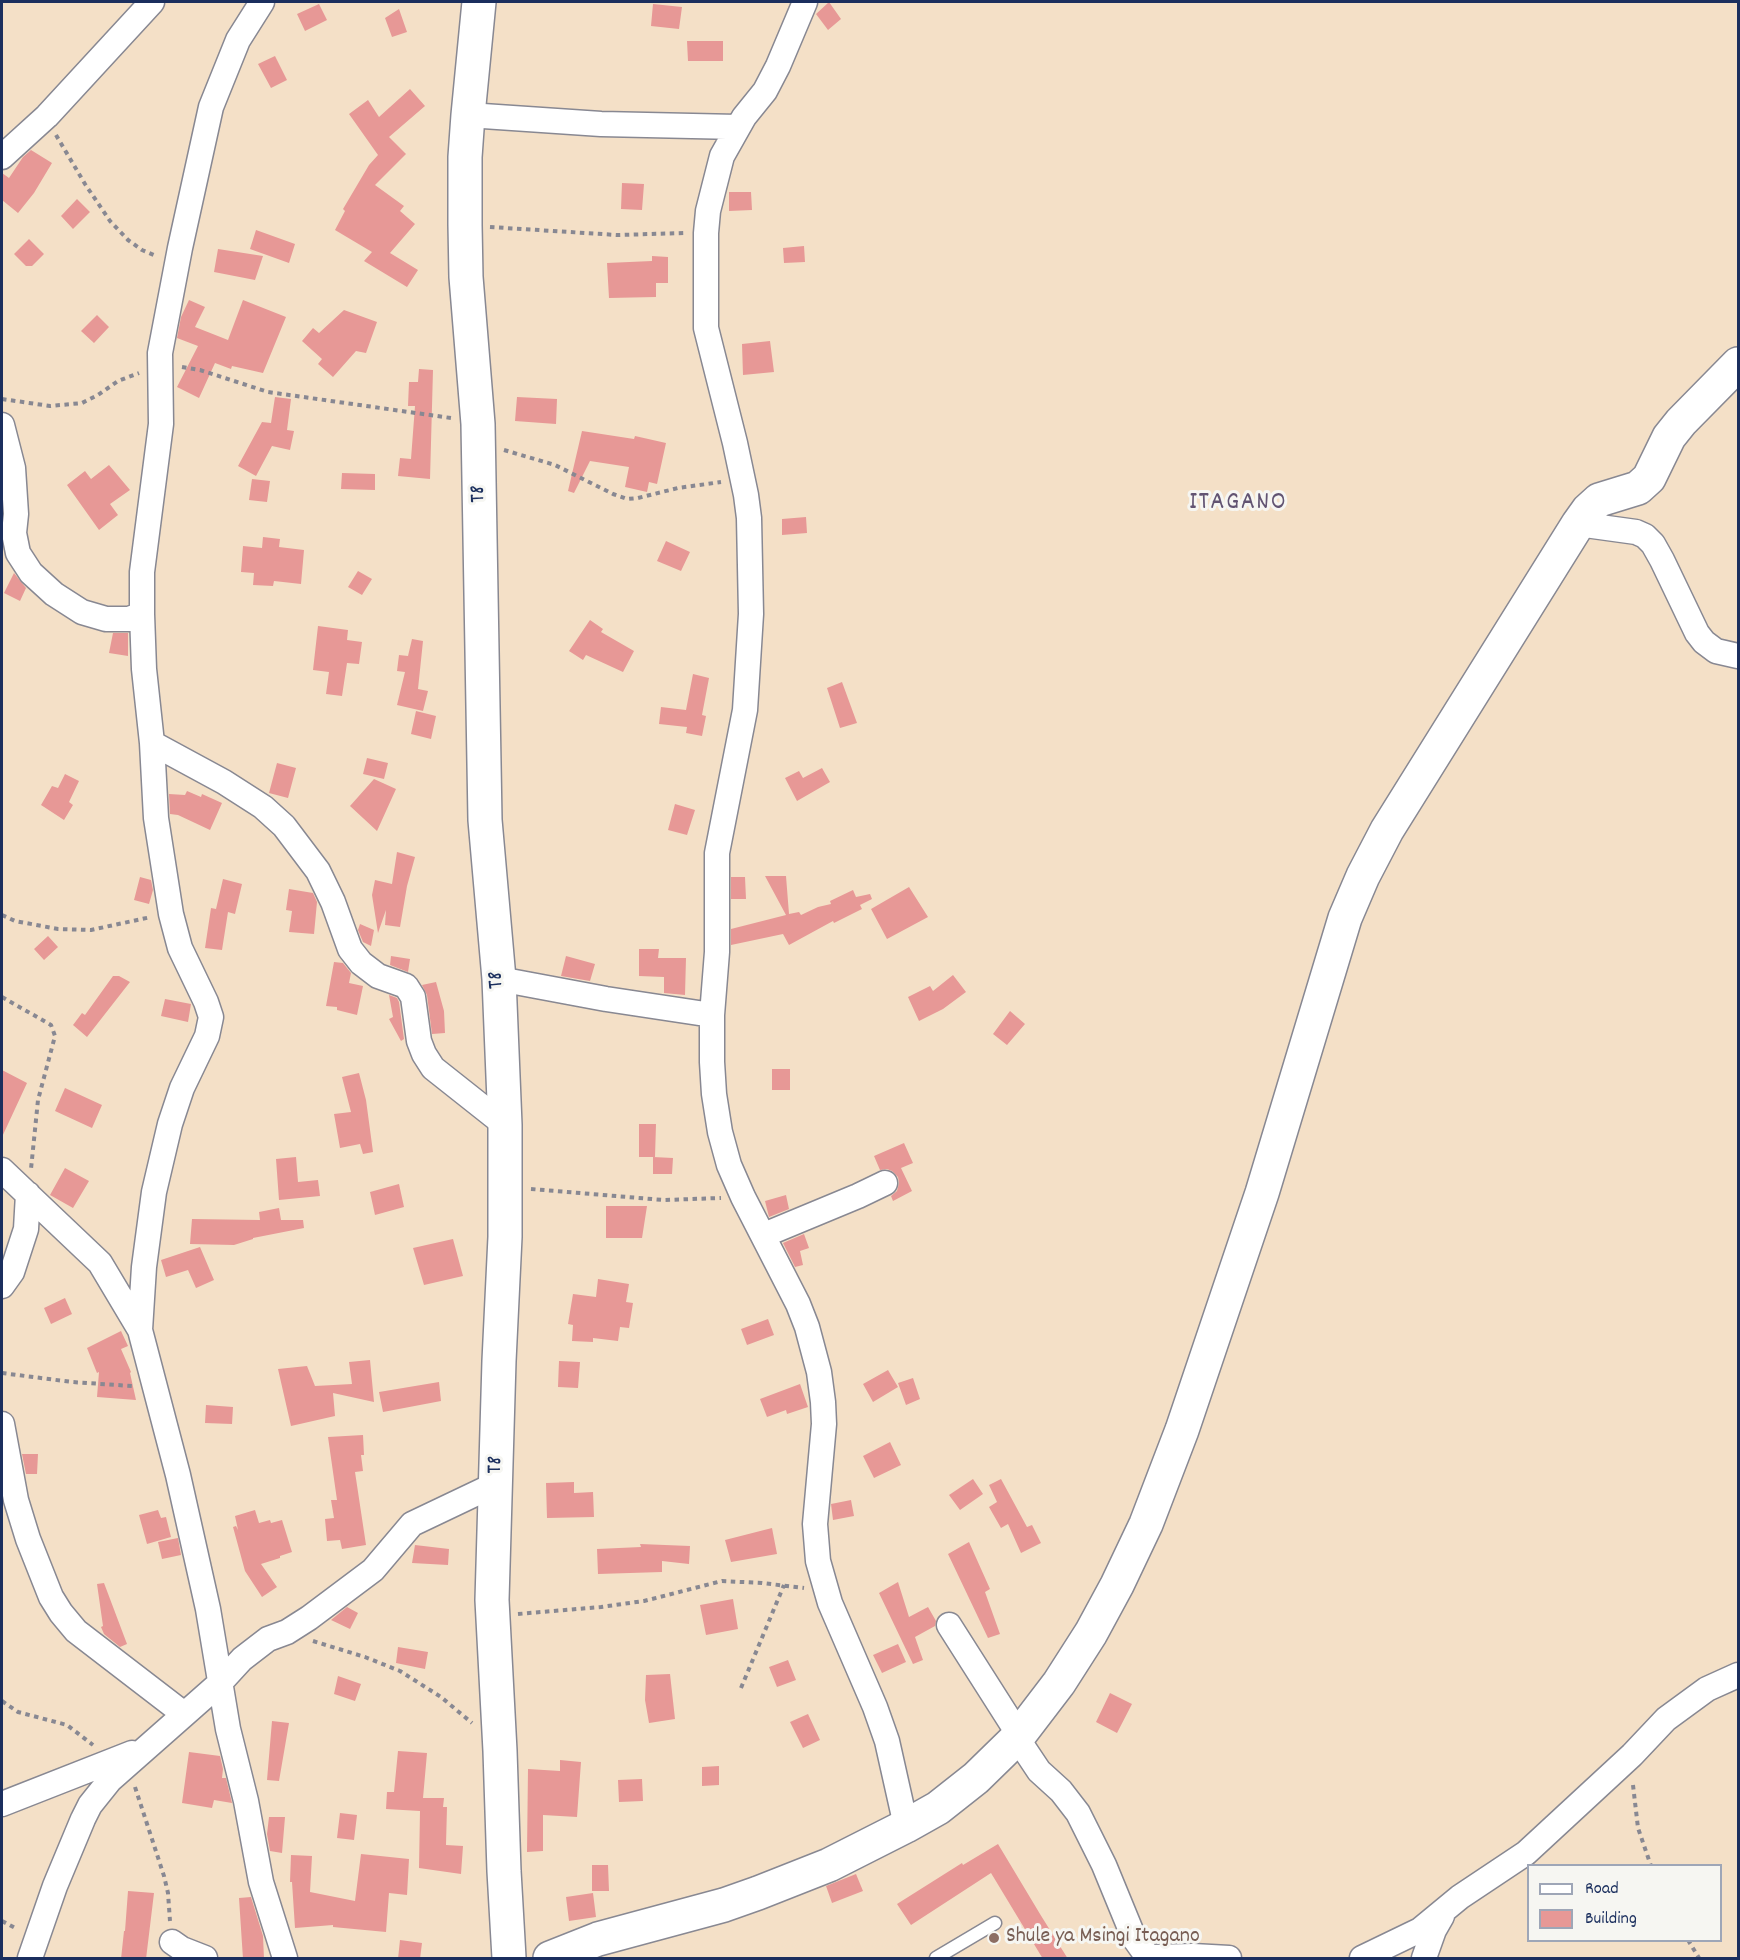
<!DOCTYPE html>
<html>
<head>
<meta charset="utf-8">
<style>
  body { margin:0 }
  #map { position:relative; width:1740px; height:1960px; overflow:hidden; background:#f4e0c7; font-family:Dekko,sans-serif }
  canvas { display:block }
  .frame { position:absolute; inset:0; border:3px solid #1b2f5e; pointer-events:none }
  .legend { position:absolute; left:1527px; top:1864px; width:195px; height:78px; box-sizing:border-box; background:#f6f6f2; border:2px solid #9ea6b7; margin:0; padding:8px 10px; list-style:none; font-size:18px; color:#1b2f5e }
  .legend li { display:flex; align-items:center; gap:12px; height:30px }
  .legend b { width:30px; border:2px solid #9ea6b7 }
</style>
</head>
<body>
<div id="map">
<canvas width="1740" height="1960"></canvas>
<div class="frame"></div>
<ul class="legend">
<li><b style="height:8px;background:#fff"></b>Road</li>
<li><b style="height:16px;background:#e79896"></b>Building</li>
</ul>
</div>
<script>
const g = document.querySelector('canvas').getContext('2d');
g.lineJoin = 'round';
function fill(path, color) { g.fillStyle = color; g.fill(path, 'evenodd'); }
const shape = rows => new Path2D(rows.map(r => 'M' + r).join(''));
function trace(path, color, width, dash) { g.strokeStyle = color; g.lineWidth = width; g.lineCap = dash ? 'butt' : 'round'; g.setLineDash(dash || []); g.stroke(path); }
function label(font, color, halo, rows, align = 'center') {
  g.font = font + ' Dekko,sans-serif'; g.lineWidth = 6; g.setLineDash([]); g.textBaseline = 'middle'; g.strokeStyle = halo; g.fillStyle = color; for (const [text, x, y, turn = 0] of rows) {
    g.save(); g.translate(x, y); g.rotate((+turn || 0) * Math.PI / 180); g.textAlign = isNaN(turn) ? turn : align; if (halo) g.strokeText(text, 0, 0); g.fillText(text, 0, 0); g.restore();
  }
}
const building = shape([
  [829,2,841,19,828,30,816,14],
  [319,4,327,20,305,31,297,14],
  [653,4,682,7,679,29,651,26],
  [399,9,407,32,392,37,385,18],
  [687,41,723,41,723,61,688,61],
  [275,56,287,80,271,88,258,64],
  [410,89,425,106,389,137,406,154,375,185,404,206,400,211,415,224,390,253,418,270,407,287,364,261,372,252,335,230,345,211,343,209,369,165,378,155,349,114,368,100,379,117],
  [31,150,52,163,34,193,18,213,2,200,2,173,9,178,23,157],
  [622,183,644,184,642,210,621,209],
  [729,192,751,192,752,210,729,211],
  [77,199,90,212,73,229,61,216],
  [256,230,295,244,289,263,250,249],
  [29,239,44,254,32,266,26,266,14,254],
  [804,246,805,262,784,263,783,248],
  [218,249,263,256,255,280,214,272],
  [652,256,668,257,668,283,656,283,656,297,609,298,607,263,652,261],
  [189,300,205,307,195,327,228,340,243,300,286,317,263,373,232,366,231,369,215,363,199,398,177,387,198,346,177,338,181,317],
  [344,310,377,322,366,353,356,351,333,377,318,364,322,359,302,341,313,328,319,333],
  [97,315,109,327,94,343,81,331],
  [770,341,774,372,743,375,742,344],
  [419,369,433,370,430,479,398,476,400,458,411,459,415,406,408,406,409,382,418,382],
  [275,397,291,399,287,430,294,431,290,450,272,446,256,476,238,466,262,422,271,423],
  [517,397,557,399,556,424,515,421],
  [582,431,634,439,635,436,666,443,657,484,649,482,647,492,625,487,629,467,590,461,574,493,568,491],
  [109,465,130,490,110,504,118,515,99,530,67,485,85,471,91,479],
  [342,473,375,474,375,490,341,489],
  [252,479,270,481,267,502,249,500],
  [806,517,807,533,782,535,782,519],
  [263,537,280,539,279,547,304,550,301,584,274,581,273,586,253,585,254,573,241,572,243,546,262,548],
  [666,541,690,552,681,571,657,561],
  [358,571,372,579,362,595,348,587],
  [14,573,26,588,20,601,4,593],
  [590,620,603,629,601,632,634,651,623,672,586,655,583,660,569,651],
  [318,626,348,630,347,640,362,642,359,664,347,663,342,696,326,694,329,672,313,670],
  [113,633,128,633,128,656,109,653],
  [412,639,423,641,418,689,428,691,423,711,397,705,405,672,397,671,399,655,408,656],
  [693,674,709,678,702,715,706,716,702,736,686,733,687,727,659,724,661,707,686,710],
  [842,682,857,723,840,728,827,688],
  [416,711,436,716,431,739,411,734],
  [367,758,388,763,384,779,363,774],
  [277,763,296,768,288,798,269,793],
  [822,768,830,782,797,801,785,778,799,771,803,778],
  [65,774,79,781,69,802,73,805,64,820,41,805,52,786,58,788],
  [374,779,396,789,377,831,350,806],
  [187,791,201,797,202,794,222,803,210,830,178,815,170,814,169,794,185,795],
  [675,804,695,810,687,835,668,830],
  [397,852,415,857,407,886,400,927,385,925,386,910,378,933,372,895,375,880,392,884],
  [765,876,786,876,789,914,799,912,801,915,818,907,831,904,830,901,853,890,856,897,870,894,872,899,860,905,862,909,834,923,833,921,789,945,783,934,731,945,731,929,786,915],
  [140,877,151,880,153,890,149,904,134,900],
  [731,877,745,877,746,899,731,899],
  [223,879,242,884,235,914,228,912,222,950,205,948,211,908,216,909],
  [909,887,928,917,887,939,871,909],
  [289,889,313,893,317,902,314,934,289,932,292,911,286,910],
  [360,924,374,930,371,946,363,942,358,930],
  [48,936,58,947,44,960,34,949],
  [639,949,659,949,658,958,686,958,685,995,664,993,664,977,639,976],
  [391,956,410,959,408,972,390,965],
  [566,956,595,964,590,981,561,976],
  [334,962,343,963,351,973,349,983,363,986,357,1015,337,1010,337,1007,326,1006],
  [953,975,966,992,943,1009,919,1021,908,997,930,986,933,991],
  [113,976,119,976,130,982,87,1037,73,1025,82,1013,85,1015],
  [436,982,444,1011,445,1033,432,1034,427,995,422,985],
  [389,995,397,998,399,1002,404,1039,401,1041,389,1019,393,1017],
  [165,999,191,1004,188,1022,161,1016],
  [1010,1011,1025,1024,1007,1045,993,1034],
  [772,1069,790,1069,790,1090,772,1090],
  [2,1070,27,1083,2,1137],
  [359,1073,366,1100,373,1152,363,1154,360,1144,340,1148,334,1114,351,1112,342,1077],
  [65,1088,102,1105,92,1128,55,1111],
  [639,1124,656,1124,655,1157,639,1157],
  [904,1143,913,1163,901,1168,912,1191,893,1201,891,1196,897,1191,899,1183,898,1177,892,1171,887,1169,880,1170,874,1156],
  [296,1157,298,1182,318,1180,320,1196,279,1200,276,1159],
  [653,1157,673,1158,672,1174,653,1174],
  [65,1168,89,1181,73,1208,50,1195],
  [399,1184,404,1207,375,1215,370,1192],
  [786,1195,789,1209,769,1217,765,1201],
  [606,1206,647,1206,642,1238,606,1238],
  [279,1208,281,1220,303,1220,304,1228,253,1238,253,1239,234,1245,190,1244,192,1219,260,1220,259,1212],
  [804,1234,809,1248,800,1251,803,1265,795,1267,783,1243],
  [453,1239,463,1276,424,1285,413,1248],
  [200,1247,214,1280,196,1288,188,1270,166,1277,161,1260],
  [598,1279,629,1284,626,1302,633,1303,629,1328,620,1327,618,1341,593,1338,593,1342,572,1341,573,1325,568,1324,573,1294,596,1297],
  [65,1298,72,1314,51,1324,44,1308],
  [768,1319,774,1335,747,1345,741,1329],
  [121,1331,128,1346,121,1349,131,1372,130,1373,136,1400,97,1397,99,1372,97,1373,87,1348],
  [370,1360,374,1402,333,1393,335,1416,291,1426,278,1369,307,1366,315,1386,352,1384,349,1362],
  [559,1361,580,1362,578,1388,558,1387],
  [888,1370,898,1387,873,1402,863,1384],
  [913,1378,920,1399,906,1405,898,1383],
  [439,1382,441,1401,383,1412,379,1392],
  [800,1384,808,1407,787,1414,786,1410,767,1417,760,1399],
  [206,1405,233,1407,232,1424,205,1423],
  [363,1435,364,1455,361,1455,363,1471,355,1472,366,1545,342,1549,340,1540,327,1541,325,1519,334,1518,331,1500,337,1500,328,1437],
  [890,1442,901,1465,874,1478,863,1456],
  [22,1454,38,1454,37,1474,26,1474],
  [973,1479,983,1494,960,1510,949,1495],
  [1001,1479,1027,1527,1032,1525,1041,1543,1021,1553,1008,1524,1001,1528,989,1507,997,1502,989,1485],
  [574,1482,574,1493,593,1492,594,1517,547,1518,546,1483],
  [851,1500,854,1516,833,1520,831,1504],
  [158,1510,161,1518,166,1517,171,1537,147,1544,139,1515],
  [255,1510,259,1523,270,1520,271,1523,282,1520,292,1552,280,1556,280,1558,261,1564,277,1587,262,1597,245,1571,233,1527,236,1526,238,1530,235,1516],
  [772,1528,777,1554,731,1562,725,1540],
  [178,1538,181,1555,162,1559,158,1542],
  [969,1542,990,1589,985,1592,1000,1634,988,1638,948,1554],
  [640,1544,690,1546,689,1564,662,1561,662,1572,598,1574,597,1549,641,1547],
  [415,1545,449,1549,448,1565,412,1563],
  [898,1582,909,1617,928,1607,936,1621,935,1626,915,1637,923,1660,913,1664,879,1593],
  [104,1583,127,1644,120,1647,104,1634,101,1627,103,1626,97,1584],
  [733,1599,738,1629,706,1635,700,1605],
  [347,1607,358,1613,350,1629,331,1620],
  [898,1644,906,1662,882,1673,873,1655],
  [398,1647,428,1652,425,1669,396,1663],
  [788,1660,796,1680,777,1687,769,1667],
  [670,1674,675,1719,649,1723,645,1700,646,1675],
  [338,1676,361,1684,355,1701,334,1694],
  [1110,1693,1132,1704,1117,1733,1096,1722],
  [808,1714,820,1740,803,1748,790,1722],
  [272,1721,289,1723,279,1781,267,1780],
  [398,1751,427,1753,423,1798,444,1798,443,1807,447,1807,446,1845,463,1846,461,1874,419,1868,420,1811,386,1809,387,1792,394,1792],
  [189,1752,220,1756,223,1769,222,1778,226,1778,232,1803,214,1800,212,1808,182,1803],
  [560,1760,581,1762,577,1817,543,1815,543,1851,527,1852,528,1769,560,1771],
  [719,1766,719,1785,702,1786,702,1767],
  [642,1779,643,1801,619,1802,618,1780],
  [340,1813,357,1815,354,1840,337,1838],
  [269,1817,285,1817,282,1853,270,1851,267,1834],
  [998,1844,1040,1914,1068,1959,1043,1959,991,1873,911,1925,897,1904,962,1863,963,1865],
  [361,1854,409,1859,407,1895,389,1893,386,1932,333,1927,333,1925,295,1928,292,1882,290,1882,291,1855,312,1856,310,1892,355,1901],
  [592,1865,608,1865,609,1891,592,1891],
  [856,1874,863,1891,832,1903,826,1886],
  [128,1891,154,1893,146,1959,121,1959,124,1931,125,1931],
  [593,1893,596,1917,569,1921,566,1897],
  [251,1897,263,1936,264,1959,243,1959,239,1898],
  [400,1940,422,1943,420,1959,398,1959]
]);
const path = shape([
  [56,135,85,184,110,221,128,240,142,250,156,256],
  [490,227,617,235,686,233],
  [182,367,200,370,268,392,451,418],
  [2,399,50,406,82,403,98,395,118,381,139,373],
  [504,450,555,465,613,494,627,499,638,498,678,488,721,482],
  [2,915,15,921,58,929,91,930,151,917],
  [2,997,51,1025,55,1036,38,1100,31,1169],
  [531,1189,664,1200,721,1198],
  [2,1373,72,1382,132,1386],
  [518,1614,601,1607,644,1601,722,1581,762,1583,804,1588],
  [313,1641,365,1657,400,1671,441,1697,472,1723],
  [741,1688,784,1585],
  [2,1701,18,1712,67,1725,93,1745],
  [1633,1785,1638,1828,1651,1866],
  [135,1787,164,1876,168,1893,170,1921],
  [2,1921,17,1929],
  [1688,1940,1699,1958]
]);
const lane = shape([
  [936,1958,995,1923]
]);
const street = shape([
  [805,2,778,66,765,91,744,117,722,156,708,211,706,233,706,328,735,443,746,495,749,518,751,614,745,710,717,853,717,952,712,1015,712,1062,714,1094,720,1132,729,1165,743,1197,798,1304,807,1327,819,1372,823,1402,824,1424,815,1524,818,1561,830,1603,875,1707,887,1741,906,1826],
  [468,115,601,124,738,127],
  [2,157,47,116,152,2],
  [2,425,13,468,16,514,14,533,18,553,31,573,54,594,82,612,106,619,129,619,142,614],
  [1578,524,1636,532,1645,536,1653,544,1662,560,1697,633,1704,642,1716,651,1738,656],
  [152,743,224,782,263,807,284,826,318,871,333,902,350,949,361,963,378,976,406,986,413,997,419,1041,424,1054,433,1068,505,1125],
  [499,979,606,999,712,1015],
  [2,1170,100,1263,140,1330,178,1475,208,1609,228,1729,246,1801,261,1882,285,1958],
  [764,1235,858,1196,885,1183],
  [2,1286,12,1272,26,1229,28,1194],
  [140,1330,144,1267,154,1192,170,1124,182,1088,207,1036,211,1017,206,1002,180,948,171,914,156,818,152,743,144,669,142,614,142,572,161,424,160,353,180,248,211,107,238,40,262,2],
  [2,1424,16,1500,28,1539,51,1597,61,1613,76,1631,184,1714],
  [949,1625,1019,1735],
  [1017,1738,1039,1771,1061,1791,1078,1813,1104,1865,1134,1938,1144,1952,1151,1957,1193,1956,1229,1958],
  [2,1804,132,1753],
  [172,1942,182,1949,205,1958],
  [30,1958,55,1886,83,1819,90,1805,110,1780,220,1683,242,1659,268,1639,287,1632,309,1618,373,1570,412,1524,496,1484],
  [1362,1958,1420,1930,1460,1897,1526,1853,1632,1755,1666,1719,1707,1689,1738,1675],
  [1424,1958,1434,1930,1442,1916]
]);
const secondary = shape([
  [479,2,468,115,465,157,465,225,466,277,478,424,485,820,499,979,505,1125,505,1237,499,1361,492,1600,500,1751,504,1871,509,1958],
  [550,1958,598,1939,724,1905,758,1893,829,1865,906,1826,938,1808,976,1778,1017,1738,1059,1683,1091,1633,1117,1585,1146,1524,1182,1430,1262,1193,1345,918,1363,876,1387,830,1578,524,1588,510,1599,500,1638,488,1649,478,1669,437,1681,422,1738,364]
]);
const markers = [
  [994,1938,6,"#8d6e63"]
];
const streetNames = [
  ["T8",480,494,-91],
  ["T8",498,980,-94],
  ["T8",497,1465,-88]
];
const educationNames = [
  ["Shule ya Msingi Itagano",1006,1938]
];
const quarterNames = [
  ["ITAGANO",1238,504]
];
fill(building, '#e79896');
trace(lane, '#888892', 15);
trace(street, '#888892', 27);
trace(secondary, '#888892', 36);
trace(path, '#888892', 4, [4.5, 4.5]);
trace(lane, '#fff', 12);
trace(street, '#fff', 24);
trace(secondary, '#fff', 33);
for (const [x, y, r, color] of markers) { const dot = new Path2D(); dot.arc(x, y, r, 0, 2 * Math.PI); g.fillStyle = color; g.fill(dot); trace(dot, '#f6f6f2', 2); }
label('22px', '#1b2f5e', '#f6f6f2', streetNames);
label('22px', '#785e54', '#f6f6f2', educationNames, 'left');
g.letterSpacing = '1.5px';
label('26px', '#625472', '#f6f6f2', quarterNames);
g.letterSpacing = '0px';
</script>
</body>
</html>
